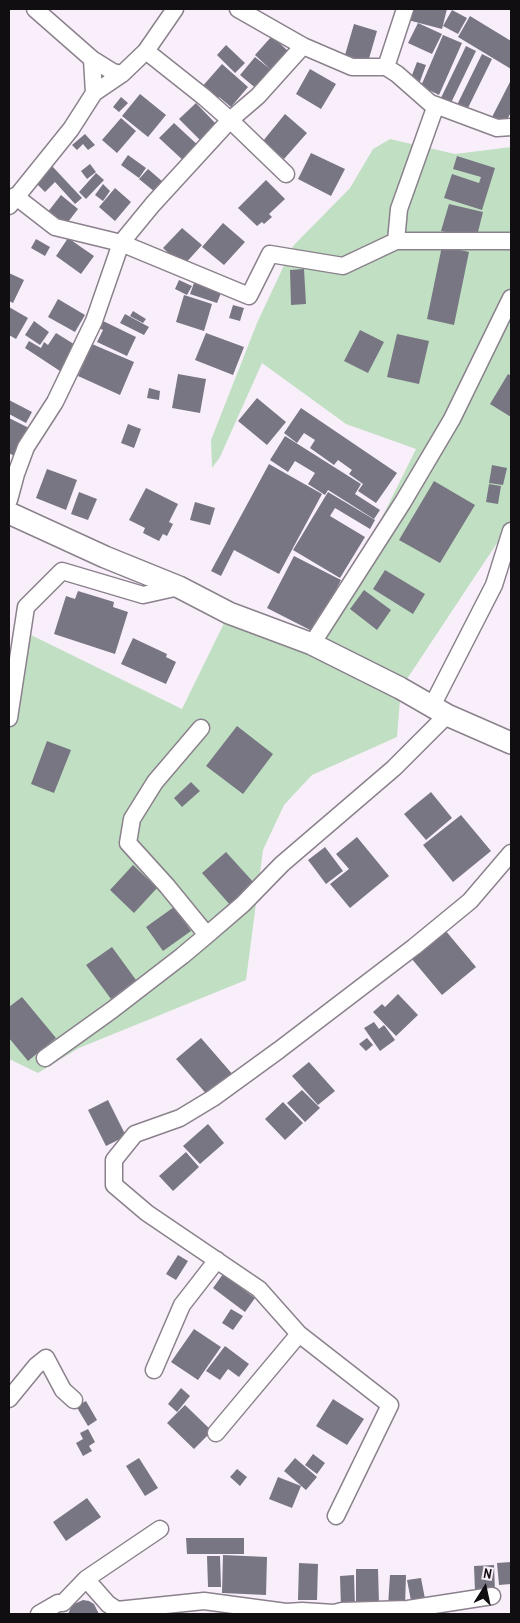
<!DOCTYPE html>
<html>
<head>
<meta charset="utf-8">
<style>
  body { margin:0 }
  #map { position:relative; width:520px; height:1623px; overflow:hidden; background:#f9effb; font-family:"Archivo Narrow",sans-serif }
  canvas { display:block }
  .frame { position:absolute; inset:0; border:10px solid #110e12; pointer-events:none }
  .north { position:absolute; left:460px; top:1563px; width:50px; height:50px; -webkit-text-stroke:4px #f9effb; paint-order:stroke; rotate:10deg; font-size:14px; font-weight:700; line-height:20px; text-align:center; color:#110e12 }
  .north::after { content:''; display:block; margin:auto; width:18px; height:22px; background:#110e12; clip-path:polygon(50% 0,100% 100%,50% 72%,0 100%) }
</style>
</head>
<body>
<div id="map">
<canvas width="520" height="1623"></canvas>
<div class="frame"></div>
<div class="north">N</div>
</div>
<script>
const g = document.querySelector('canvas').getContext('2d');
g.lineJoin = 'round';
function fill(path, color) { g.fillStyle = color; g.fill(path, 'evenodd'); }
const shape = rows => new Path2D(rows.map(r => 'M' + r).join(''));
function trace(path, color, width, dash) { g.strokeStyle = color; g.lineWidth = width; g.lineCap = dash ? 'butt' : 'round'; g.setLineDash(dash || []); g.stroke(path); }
const green = shape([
  [390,139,455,154,511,147,511,522,401,688,397,737,312,775,284,805,263,850,246,980,79,1048,38,1073,9,1059,9,656,31,635,182,709,229,613,313,644,340,602,416,449,346,424,262,363,220,457,212,468,211,440,257,323,293,246,350,188,373,149]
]);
const building = shape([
  [406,9,447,9,442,29,404,19],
  [452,10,467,18,458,34,443,26],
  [470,16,511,41,511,69,458,37],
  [418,23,442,34,432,54,408,43],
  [354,24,377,31,368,62,345,55],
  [443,35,462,43,439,95,421,86],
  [272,36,289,52,259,91,240,75,255,57,270,69,255,55],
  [226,45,245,63,235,73,217,55],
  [466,46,476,51,449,107,439,102],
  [482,54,492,59,465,114,455,109],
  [417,62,426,65,418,87,409,83],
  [222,64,248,87,231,107,219,97,215,101,201,88],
  [310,69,336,84,321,109,296,94],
  [511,80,511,112,505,124,492,117],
  [140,94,166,115,148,137,122,116],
  [121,97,128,103,119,112,113,107],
  [196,103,217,125,200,140,179,119],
  [285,114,307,133,284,159,263,141],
  [121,118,136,131,117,153,102,140],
  [174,123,201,148,186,163,159,138],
  [85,134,95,145,88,150,83,144,77,150,72,145],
  [311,153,345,169,331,196,298,179],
  [128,155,146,168,139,178,121,165],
  [457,156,495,168,482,210,444,198,452,174,479,183,481,177,453,169],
  [90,164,96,172,87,179,81,171],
  [52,166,82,198,75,204,55,182,45,192,35,182],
  [148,169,163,182,155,192,139,179],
  [96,173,104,180,86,199,79,192],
  [266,180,285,199,269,214,272,217,264,224,262,222,257,226,238,208],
  [103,184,110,191,103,201,95,195],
  [115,188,131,202,115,221,99,207],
  [61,195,78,209,65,226,47,213],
  [449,204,483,212,476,240,441,231],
  [223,223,245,242,224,265,202,247],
  [182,228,202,245,183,266,163,248],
  [68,238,94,256,81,274,56,256],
  [36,239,50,247,45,256,31,248],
  [442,246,469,252,454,325,427,319],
  [304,269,306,304,291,305,290,270],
  [9,273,24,280,13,303,9,301],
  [179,280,192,286,187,295,175,289],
  [194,283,221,293,217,303,190,294],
  [184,295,212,304,204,331,176,322],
  [58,299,85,315,75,332,48,317],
  [233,305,244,308,240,321,229,318],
  [9,307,28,318,16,339,9,335],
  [133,311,146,319,143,323,130,316],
  [125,314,149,327,144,335,120,323],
  [101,320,136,337,127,356,97,342,103,330,97,327],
  [34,321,49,332,40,345,25,335],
  [360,330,384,342,368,373,344,361],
  [56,333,77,346,60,371,25,348,29,341,41,348,44,342,48,345],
  [206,333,244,347,233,375,195,360],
  [397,334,429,341,419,384,387,377],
  [92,344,134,362,120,395,78,376],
  [178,374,206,379,200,413,172,408],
  [508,374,511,376,511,417,490,404],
  [149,388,160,391,159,400,147,398],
  [257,398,286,422,267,445,238,421],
  [9,400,32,412,26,423,9,414],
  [301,408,397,473,376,503,358,491,363,484,349,474,352,470,338,460,334,465,310,448,315,440,304,433,297,443,284,433],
  [9,418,29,428,14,456,9,453],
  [128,424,141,429,134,448,121,443],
  [285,436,361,484,355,494,380,510,374,519,328,490,325,495,308,484,315,473,295,461,288,472,270,460],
  [269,464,322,494,279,574,234,550,221,576,211,571],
  [492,465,507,468,503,485,489,483],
  [47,469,77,480,66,510,36,498],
  [434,481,475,505,440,563,399,540],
  [489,484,501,486,498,504,486,502],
  [146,488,178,504,169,522,173,524,167,536,163,534,159,541,143,533,145,528,129,520],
  [79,492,97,499,88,520,71,514],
  [328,492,375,520,370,529,335,508,330,516,365,537,340,578,293,550],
  [195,502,215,508,210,525,190,520],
  [294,556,341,580,314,632,267,608],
  [385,570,425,594,413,614,373,589],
  [364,590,391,610,377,630,350,609],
  [78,591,114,602,113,607,128,612,115,654,54,634,66,596,75,599],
  [133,638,167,654,166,657,176,662,166,684,121,664],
  [237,726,273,754,243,794,206,766],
  [47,741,71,750,54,793,31,784],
  [191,782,200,791,182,807,174,798],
  [431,792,452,818,426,840,404,814],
  [461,815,491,851,453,882,423,845],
  [357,837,389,876,350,908,330,884,349,869,336,854],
  [325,847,343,871,326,884,308,860],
  [226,852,255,884,231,906,202,873],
  [133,865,157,888,134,913,110,890],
  [174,907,191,931,163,951,146,927],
  [445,930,476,967,442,995,411,958],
  [112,947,136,980,111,999,86,965],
  [398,994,418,1015,396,1036,373,1012,382,1004,385,1007],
  [22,997,56,1038,28,1061,9,1038,9,1007],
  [374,1022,379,1029,384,1025,395,1040,380,1051,364,1028],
  [201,1038,234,1076,209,1097,176,1059],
  [367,1038,373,1045,366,1051,359,1044],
  [309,1062,335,1091,318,1105,292,1076],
  [302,1090,320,1108,305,1122,287,1103],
  [108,1100,126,1136,106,1146,88,1110],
  [283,1102,303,1123,285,1140,265,1119],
  [208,1124,224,1143,200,1164,183,1146],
  [186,1152,199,1167,173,1191,159,1176],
  [178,1255,188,1261,176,1280,166,1274],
  [223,1274,255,1298,245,1312,213,1288],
  [231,1309,243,1316,233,1330,222,1323],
  [194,1329,221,1347,198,1380,171,1362],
  [225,1346,249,1364,239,1377,228,1369,220,1380,206,1371],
  [181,1388,190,1396,177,1412,168,1404],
  [333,1399,364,1419,347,1445,316,1426],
  [86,1401,97,1420,88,1426,76,1406],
  [185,1405,212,1431,194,1449,167,1423],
  [88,1429,95,1442,89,1446,92,1451,83,1456,76,1443,83,1439,80,1433],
  [313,1454,325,1463,317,1474,305,1465],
  [139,1458,158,1488,145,1496,126,1466],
  [295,1458,317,1477,306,1490,284,1471],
  [237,1469,247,1477,240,1486,230,1477],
  [278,1477,301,1486,292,1508,269,1499],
  [87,1498,101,1517,66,1541,53,1522],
  [186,1538,244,1538,244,1554,187,1554],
  [223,1555,267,1557,266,1595,222,1593],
  [207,1556,220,1556,221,1587,208,1587],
  [511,1562,511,1584,499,1585,497,1563],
  [299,1563,318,1564,317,1600,298,1600],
  [494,1565,495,1591,475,1592,474,1566],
  [356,1569,378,1569,379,1604,356,1605],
  [354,1575,355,1607,341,1608,340,1576],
  [390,1575,406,1575,405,1607,388,1606],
  [421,1578,426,1604,412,1606,407,1580],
  [83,1600,89,1601,94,1604,99,1614,68,1614,72,1605]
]);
const minor = shape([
  [35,9,92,59,113,72,122,74],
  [238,9,303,46,352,67,386,67,397,74,430,103,497,128,511,127],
  [146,51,204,97,230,120,286,174],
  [92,59,94,93],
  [386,67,405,9],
  [15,196,55,227,121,243,249,296,270,254,343,266,396,241,511,241],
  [9,206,71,129,94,93,122,74,146,51,175,9],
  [396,241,399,209,436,105],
  [9,500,16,474,26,447,55,402,94,321,121,243,153,204,230,120,258,96,303,46],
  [312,644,403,502,452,419,511,298],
  [432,706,494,585,511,531],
  [9,718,26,607,62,571,143,595,179,587],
  [201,728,155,782,132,819,128,843,167,886,207,935],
  [45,1058,112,1010,182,956,207,935,243,904,282,864,394,768,447,715],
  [154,1370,182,1305,217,1260],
  [9,1399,36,1366,46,1358,63,1390,74,1400],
  [216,1433,299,1334],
  [336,1516,390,1405,299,1334,259,1289,147,1213,114,1185,114,1160,135,1134,180,1118,213,1098,279,1050,414,947,470,901,511,853],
  [86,1579,160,1529],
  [39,1614,58,1603,63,1603,86,1579,108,1604,117,1610,204,1601,286,1612,302,1611,334,1613,342,1611,408,1609,492,1596]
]);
const tertiary = shape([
  [9,513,105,557,179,587,229,613,312,644,400,688,447,715,511,743]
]);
fill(green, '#c1e0c3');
fill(building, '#777682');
trace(minor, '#8a818c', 19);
trace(tertiary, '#8a818c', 24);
trace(minor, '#fff', 16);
trace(tertiary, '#fff', 21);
</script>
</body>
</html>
